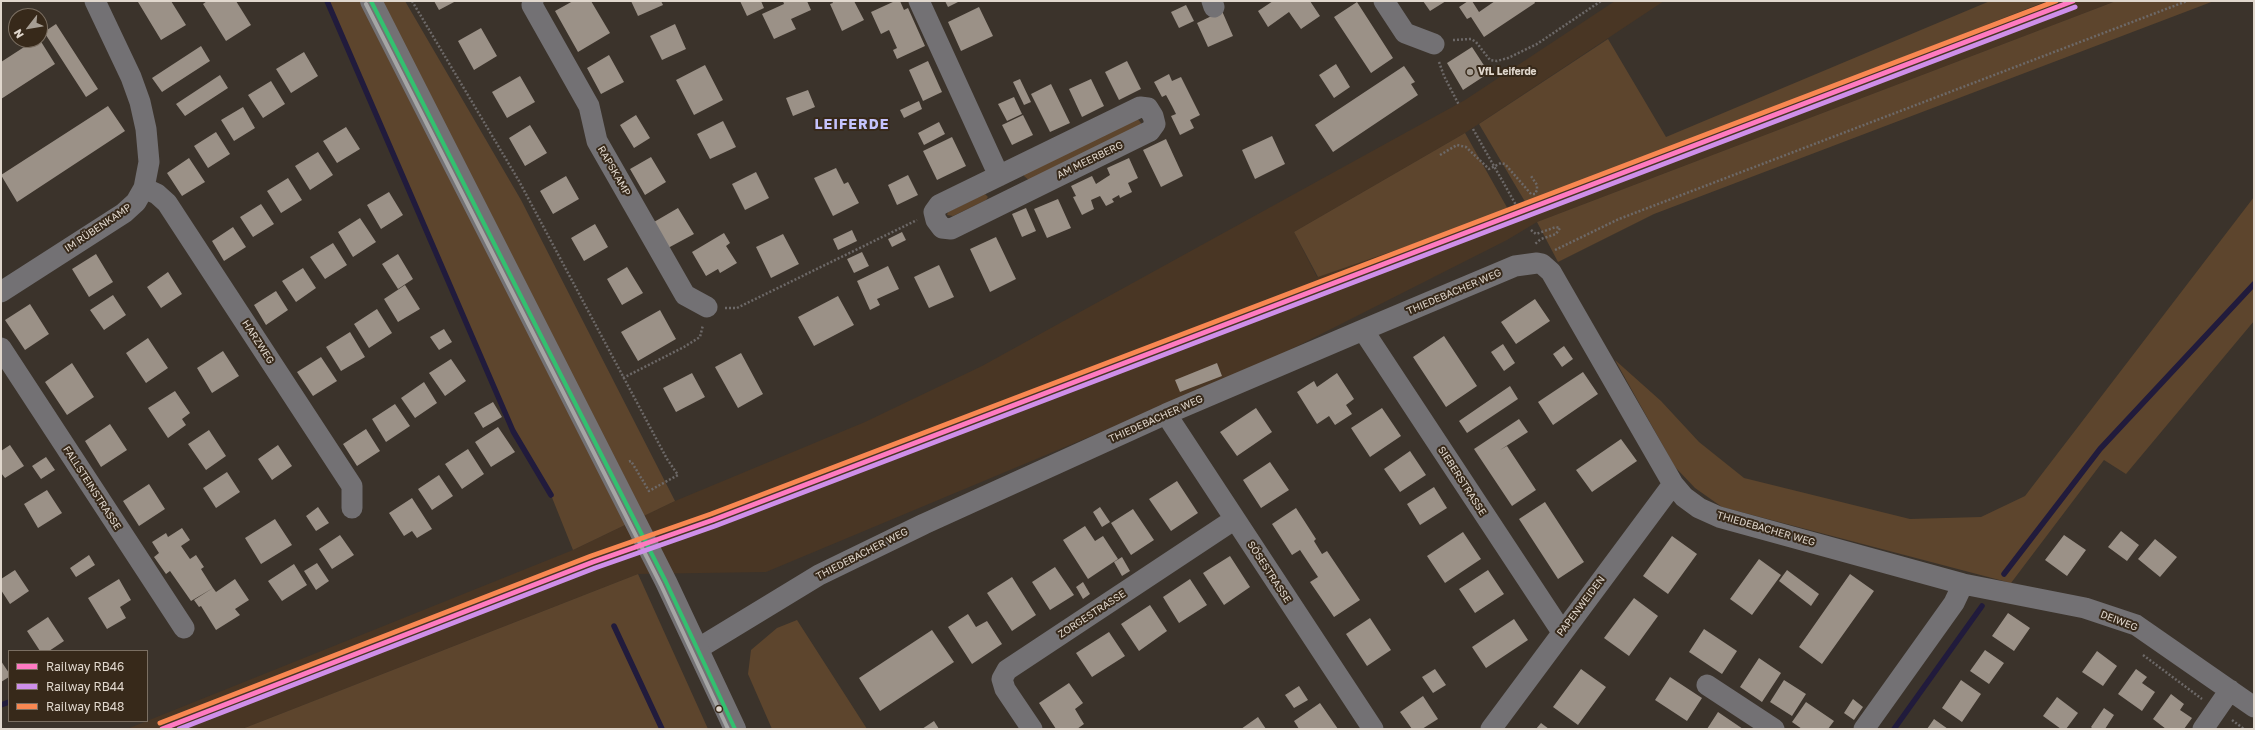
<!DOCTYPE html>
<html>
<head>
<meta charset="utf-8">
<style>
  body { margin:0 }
  #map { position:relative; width:2255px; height:730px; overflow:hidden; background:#3b332b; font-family:"Golos Text",sans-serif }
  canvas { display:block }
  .frame { position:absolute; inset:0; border:2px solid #e0d7cd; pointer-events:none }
  .legend { position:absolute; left:8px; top:650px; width:140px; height:72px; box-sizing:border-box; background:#37291a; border:1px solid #7b6f62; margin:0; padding:5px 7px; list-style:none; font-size:12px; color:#e0d7cd }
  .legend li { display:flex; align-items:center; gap:8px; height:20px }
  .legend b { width:20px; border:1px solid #7b6f62 }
  .north { position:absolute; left:8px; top:8px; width:40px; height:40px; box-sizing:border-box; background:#37291a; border:1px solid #7b6f62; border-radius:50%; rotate:239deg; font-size:11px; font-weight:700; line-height:16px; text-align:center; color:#e0d7cd }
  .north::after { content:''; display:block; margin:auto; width:14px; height:18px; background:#a69e94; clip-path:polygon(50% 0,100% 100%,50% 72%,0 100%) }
</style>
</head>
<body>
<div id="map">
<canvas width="2255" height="730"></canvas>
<div class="frame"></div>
<ul class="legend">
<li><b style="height:5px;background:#fe7ac1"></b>Railway RB46</li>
<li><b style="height:5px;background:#ce8fe9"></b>Railway RB44</li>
<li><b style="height:5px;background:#f88751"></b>Railway RB48</li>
</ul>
<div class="north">N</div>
</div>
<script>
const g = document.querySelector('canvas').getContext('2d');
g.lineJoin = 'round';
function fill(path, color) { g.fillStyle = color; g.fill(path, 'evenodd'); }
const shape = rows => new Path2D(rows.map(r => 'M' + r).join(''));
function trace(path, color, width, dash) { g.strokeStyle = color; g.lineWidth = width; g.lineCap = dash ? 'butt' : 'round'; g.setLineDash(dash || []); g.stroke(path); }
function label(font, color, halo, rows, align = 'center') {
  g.font = font + ' "Golos Text",sans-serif'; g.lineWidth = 4; g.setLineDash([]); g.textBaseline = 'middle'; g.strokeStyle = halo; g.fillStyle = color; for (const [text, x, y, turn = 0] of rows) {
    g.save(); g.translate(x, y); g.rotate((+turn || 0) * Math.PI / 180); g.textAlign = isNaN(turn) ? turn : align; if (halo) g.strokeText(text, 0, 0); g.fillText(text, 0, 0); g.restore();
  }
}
const built = shape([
  [1615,1,1664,1,1465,133,1294,232,1317,277,1509,211,2047,1,2116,1,1537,222,1507,240,1254,368,766,572,638,574,242,729,127,729,573,550,675,501,865,422,982,366,1465,100]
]);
const green = shape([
  [326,1,405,1,521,200,675,501,573,550,551,495,513,431],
  [1990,1,2047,1,1527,205,1479,124,1608,39,1666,137],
  [2116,1,2214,1,1654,214,1558,262,1537,222],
  [1136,117,1141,123,1141,127,1030,181,1024,176,1024,173],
  [1465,133,1509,211,1318,277,1294,232],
  [985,194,988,197,986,200,953,216,947,215,948,212],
  [2254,197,2254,321,2126,474,2104,460,2011,583,1722,507,1695,488,1675,467,1615,360,1661,401,1699,442,1744,478,1910,519,1981,517,2025,496],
  [638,574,708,729,242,729],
  [797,620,867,729,772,729,748,674,751,650,777,628]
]);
const stream = shape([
  [327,1,513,431,551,495],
  [2004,574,2100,449,2254,284],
  [614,626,662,729],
  [1,705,9,702],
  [1894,729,1982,606]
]);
const building = shape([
  [140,1,171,1,186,25,161,40,138,2],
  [207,1,236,1,251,25,226,41,203,4],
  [434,1,456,1,439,10],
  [573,1,591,1,610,33,578,52,555,11],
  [631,1,661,1,663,5,638,16],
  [740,1,761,1,764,8,747,16],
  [783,1,807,1,811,10,791,19,796,29,774,39,762,14,784,4],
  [832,1,854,1,864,20,842,31,830,4,833,3],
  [895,1,900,1,904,10,908,8,925,46,897,59,893,50,897,48,889,30,881,34,871,12],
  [945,1,960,1,948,7],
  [1273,1,1310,1,1320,16,1301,29,1289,12,1268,27,1258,11],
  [1423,1,1446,1,1430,11],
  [1468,1,1472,1,1479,12,1495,1,1534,1,1535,3,1484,37,1471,17,1467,19,1459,7],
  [1357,2,1393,58,1371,73,1334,17],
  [1186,5,1194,21,1179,28,1171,12],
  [979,7,993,36,961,51,948,22],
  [1222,11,1233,36,1208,47,1197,23],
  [56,24,98,89,86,97,44,32],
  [675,24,686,49,662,60,650,36],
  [481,28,497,56,474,70,458,41],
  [35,40,40,40,55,64,1,99,1,62],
  [201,46,210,61,162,92,152,78],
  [1472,47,1489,73,1463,90,1447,63],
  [304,52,318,76,291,93,276,69],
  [609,55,624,82,601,94,587,68],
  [928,61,942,92,923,101,909,70],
  [1127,61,1141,89,1119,100,1105,72],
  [1336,64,1350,87,1334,98,1319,75],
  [705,65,723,100,694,115,676,80],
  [1404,66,1415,82,1411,84,1418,95,1333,152,1315,125],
  [1169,74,1172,81,1181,77,1200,115,1190,120,1194,128,1180,135,1171,116,1176,114,1172,106,1166,95,1162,97,1154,82],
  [220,75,228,88,185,116,176,104],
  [520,76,535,102,507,118,492,92],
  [1020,79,1031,102,1024,105,1013,82],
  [1091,79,1104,106,1082,117,1069,89],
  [271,81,285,104,263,118,248,95],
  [1051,84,1070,123,1050,132,1031,94],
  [808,90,815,107,793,116,786,98],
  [1014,97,1022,114,1007,121,998,104],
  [919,101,922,109,904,118,900,110],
  [108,106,125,131,17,202,1,175],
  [243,107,255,128,234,141,221,120],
  [636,115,650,138,634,148,620,125],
  [1023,115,1033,135,1012,145,1002,125],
  [723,121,736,147,710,159,697,134],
  [939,122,945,134,924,145,918,133],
  [530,125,547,153,525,166,509,138],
  [346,127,360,149,337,163,323,141],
  [216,132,230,154,208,168,194,146],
  [1272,136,1285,164,1255,179,1242,150],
  [952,137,966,166,937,180,923,151],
  [1166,139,1183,176,1161,187,1143,150],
  [318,152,333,175,310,190,295,166],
  [651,157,666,182,645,195,630,169],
  [189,158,205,182,182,196,167,173],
  [1129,158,1138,178,1128,183,1132,192,1120,198,1119,195,1112,199,1114,202,1106,206,1100,196,1091,200,1094,209,1082,215,1073,197,1076,196,1071,186,1092,176,1096,184,1110,175,1107,168],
  [836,168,844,184,848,182,859,203,833,216,814,178],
  [756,172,769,198,745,210,732,184],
  [908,175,918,195,897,205,888,185],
  [566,176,579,199,553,214,540,191],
  [288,178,302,200,281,213,267,191],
  [389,192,403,215,381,229,367,205],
  [1058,199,1071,228,1047,238,1034,209],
  [261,204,274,224,253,237,240,217],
  [678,208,694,234,668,248,654,222],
  [1026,208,1036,231,1022,237,1012,214],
  [360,218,376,242,353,257,338,232],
  [595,224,608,247,584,261,571,238],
  [233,227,246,247,224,261,212,241],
  [852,230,857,241,838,250,833,239],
  [902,232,906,240,892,247,888,239],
  [724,233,730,243,726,246,737,263,720,273,718,269,706,276,692,252],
  [783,234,799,264,771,278,756,247],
  [996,237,1016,279,990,292,970,249],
  [333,243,347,265,325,279,310,257],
  [862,252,869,266,854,273,847,259],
  [96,254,113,282,89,297,72,269],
  [398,254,413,279,398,289,382,264],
  [939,265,954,297,929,308,914,277],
  [888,266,899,289,877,299,880,305,870,310,857,281],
  [627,267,643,293,622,305,607,279],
  [303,268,316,288,296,302,282,281],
  [168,272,182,294,161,308,147,287],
  [405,285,420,309,398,322,384,299],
  [276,291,288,310,266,325,254,305],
  [113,295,126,315,104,330,90,310],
  [838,296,854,325,814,346,798,317],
  [1535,299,1550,321,1516,344,1501,322],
  [30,304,49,334,25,350,5,320],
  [377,309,392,333,369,348,354,324],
  [660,310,676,339,638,361,621,332],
  [444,329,452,342,439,350,430,337],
  [350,332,365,357,341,371,326,347],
  [1444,336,1477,386,1446,407,1413,357],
  [148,338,168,368,146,383,126,353],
  [1503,344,1515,363,1504,371,1491,352],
  [1564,346,1573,359,1562,367,1553,354],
  [223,351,239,376,212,393,197,368],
  [741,353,763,394,738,408,715,367],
  [321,357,337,381,313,396,297,372],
  [451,359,466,381,445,396,429,373],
  [72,363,94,397,67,415,45,382],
  [1217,363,1222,376,1180,392,1175,380],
  [1583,372,1598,394,1553,425,1538,402],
  [692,373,705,397,676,412,663,388],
  [1337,373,1354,399,1346,405,1352,414,1335,425,1329,416,1317,424,1297,392,1314,381,1317,387],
  [424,382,437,403,415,418,401,398],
  [1510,386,1518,399,1467,433,1459,421],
  [175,391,190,413,182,419,186,425,168,438,148,408],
  [493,402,502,417,483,428,474,413],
  [395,404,410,426,386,442,372,419],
  [1256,408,1272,432,1237,456,1220,432],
  [1382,408,1401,436,1370,457,1351,428],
  [1519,419,1528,432,1500,450,1507,446,1536,490,1512,506,1474,449],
  [110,424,127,450,101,467,85,441],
  [498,427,515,452,491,467,475,442],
  [366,429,380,451,357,466,343,444],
  [209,430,226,456,206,470,188,444],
  [1621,439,1637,461,1592,492,1576,470],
  [10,445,24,466,5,478,1,473,1,451],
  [278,445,292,466,272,480,258,459],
  [468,449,484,474,462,489,445,464],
  [1410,451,1426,475,1400,492,1384,469],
  [46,457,55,470,41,479,32,466],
  [1270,462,1289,490,1261,508,1243,480],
  [227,472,240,492,216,508,203,488],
  [439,475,453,496,432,510,418,489],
  [1177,481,1198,513,1171,531,1149,499],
  [149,484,165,509,139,526,123,501],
  [1434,487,1447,508,1420,525,1407,504],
  [47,490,62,513,38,528,24,504],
  [412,498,432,529,417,538,412,531,404,536,389,513],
  [1545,502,1584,562,1558,579,1519,519],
  [318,507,329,523,316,531,306,516],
  [1100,507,1110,522,1102,527,1093,512],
  [1296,508,1316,539,1314,541,1322,554,1327,551,1360,600,1334,617,1310,582,1318,577,1300,550,1292,555,1272,524],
  [1133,509,1154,540,1131,555,1111,523],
  [275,519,292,545,261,564,245,538],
  [1085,526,1095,541,1103,536,1118,559,1088,579,1063,540],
  [182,528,190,540,181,546,190,559,196,555,204,567,201,569,213,588,191,601,170,571,166,574,154,557,159,553,152,542,166,533,168,537],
  [2121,531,2139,545,2127,561,2108,547],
  [1463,532,1481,559,1445,583,1427,556],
  [340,535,354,555,332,569,319,549],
  [2064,535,2086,550,2067,576,2045,560],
  [1672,536,1697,554,1668,594,1643,576],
  [2155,539,2177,557,2160,577,2138,559],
  [89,555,95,565,76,577,70,568],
  [1230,556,1250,587,1224,605,1203,573],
  [1122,557,1130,571,1122,576,1114,562],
  [1759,559,1781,575,1752,615,1730,599],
  [317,563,329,581,316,590,304,571],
  [294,564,307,585,282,601,268,581],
  [1055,567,1074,595,1050,610,1032,582],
  [15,570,29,591,10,604,1,590,1,579],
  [1488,570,1504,594,1475,613,1459,589],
  [1787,570,1819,594,1811,606,1779,581],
  [1850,574,1874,591,1822,664,1799,647],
  [1012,577,1036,615,1012,631,987,593],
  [119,579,131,600,120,607,126,618,107,629,88,598],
  [235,579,249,600,235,609,240,615,216,630,201,606,199,607,194,600,213,588,216,592],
  [1190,579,1207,605,1179,623,1163,597],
  [1083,582,1090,594,1083,599,1076,587],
  [1634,598,1658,616,1629,656,1604,638],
  [1150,605,1167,631,1139,651,1121,624],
  [2008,613,2030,628,2014,651,1992,636],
  [968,614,976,627,987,621,1002,644,972,664,948,627],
  [48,617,64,641,49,651,40,651,27,631],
  [1370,618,1391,650,1367,666,1346,634],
  [1514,619,1528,640,1486,668,1472,647],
  [1704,629,1737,651,1722,674,1689,652],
  [932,630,954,662,880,711,859,678],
  [1109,632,1125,656,1092,677,1076,653],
  [1985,650,2004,663,1989,684,1970,671],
  [2097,651,2117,666,2103,686,2082,672],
  [1759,658,1781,673,1762,702,1740,687],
  [1,661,9,673,9,677,1,682],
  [1435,669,1446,685,1433,693,1422,677],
  [1581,669,1606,687,1578,725,1553,707],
  [2136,669,2147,677,2142,683,2155,692,2142,711,2118,694],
  [1670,677,1702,698,1687,721,1655,700],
  [1784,680,1806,694,1792,716,1770,702],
  [1961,680,1981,694,1962,722,1942,708],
  [1069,683,1083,703,1075,709,1084,724,1077,729,1056,729,1039,703],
  [1299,686,1308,700,1294,708,1285,695],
  [2171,694,2184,704,2180,710,2192,718,2184,729,2166,729,2153,719],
  [1423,696,1438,719,1422,729,1412,729,1400,712],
  [2057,697,2078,713,2066,729,2061,729,2043,716],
  [1853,699,1863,707,1854,720,1844,713],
  [1806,702,1834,721,1828,729,1802,729,1792,722],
  [1320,703,1338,729,1299,729,1294,721],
  [2104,708,2114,715,2105,729,2093,729,2091,727],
  [1718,712,1743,729,1707,729],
  [1258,717,1266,729,1241,729],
  [1934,719,1948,729,1927,729],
  [934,721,939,729,922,729],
  [1541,723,1549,729,1536,729]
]);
const path = shape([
  [412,1,519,181,667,459,678,475,649,491,631,461,627,462],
  [1453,40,1471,39,1476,42,1490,60,1497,61,1508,58,1537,44,1601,1],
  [1439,62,1444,76,1459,105],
  [1473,129,1516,205],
  [1440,155,1457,145,1466,147,1489,169,1501,163,1505,164,1531,194,1535,194,1537,190,1537,185,1531,176],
  [1531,230,1536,234,1556,227,1560,228,1556,234,1541,239,1535,244],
  [1555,250,1619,219,2187,1],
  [725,308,737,308,917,220],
  [623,378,684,347,700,337,703,325],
  [2143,655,2202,699],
  [2232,720,2244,729]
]);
const minor = shape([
  [533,1,532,5,589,106,597,141,685,295,707,307],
  [919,1,999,176],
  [1212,1,1214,7],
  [1384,1,1405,33,1434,44],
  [1140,107,1148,108,1153,116,1155,124,1150,131,951,229,942,228,936,220,934,212,939,205,1140,107],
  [144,188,157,194,167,203,352,486,352,508],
  [1,292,124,213,136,202,144,188,149,162,146,129,140,102,131,77,95,1],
  [1363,330,1562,632],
  [1,348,184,628],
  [1166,414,1373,729],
  [699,648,819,575,924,524,1166,414,1363,330,1515,266,1537,263,1542,264,1551,272,1673,484,1684,497,1699,508,1719,517,1963,584,2085,608,2136,625,2254,707],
  [1707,685,1774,729],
  [1032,729,1005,689,1002,679,1007,670,1235,519],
  [1491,729,1673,484],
  [1864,729,1954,603,1963,584],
  [2203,729,2230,690]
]);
const tertiary = shape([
  [371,1,666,582,735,729]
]);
const bus1 = shape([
  [371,1,666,582,735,729]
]);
const bus2 = shape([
  [366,4,661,585,728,729]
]);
const rail1 = shape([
  [162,729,593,562,713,520,2073,1]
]);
const rail2 = shape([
  [179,729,595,568,715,526,2075,7]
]);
const rail3 = shape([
  [160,723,591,556,711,514,2056,1]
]);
const markers = [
  [1470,72,4,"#a69e94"],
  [719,709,3.5,"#e0d7cd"]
];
const poiNames = [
  ["VfL Leiferde",1478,72]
];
const streetNames = [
  ["AM MEERBERG",1090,160,-26],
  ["RAPSKAMP",614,171,60],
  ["IM RÜBENKAMP",98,228,-34],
  ["THIEDEBACHER WEG",1454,292,-23],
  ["HARZWEG",258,342,57],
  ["THIEDEBACHER WEG",1156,419,-24],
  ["SIEBERSTRASSE",1462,481,57],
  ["FALLSTEINSTRASSE",92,488,57],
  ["THIEDEBACHER WEG",1766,529,16],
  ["THIEDEBACHER WEG",862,554,-27],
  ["SÖSESTRASSE",1269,572,57],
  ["PAPENWEIDEN",1581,606,-53],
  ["ZORGESTRASSE",1092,614,-33],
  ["DEIWEG",2119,621,21]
];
const districtNames = [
  ["LEIFERDE",852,125]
];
fill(built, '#493624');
fill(green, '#5d452d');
trace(stream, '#211b3c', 5.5);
fill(building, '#9b9187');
trace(path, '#6d6968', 2.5, [2, 2]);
trace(minor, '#737174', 21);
trace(tertiary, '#737174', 22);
trace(bus1, '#33c06f', 4);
trace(bus2, '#a6a6a5', 4);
trace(rail1, '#fe7ac1', 5);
trace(rail2, '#ce8fe9', 5);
trace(rail3, '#f88751', 5);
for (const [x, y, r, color] of markers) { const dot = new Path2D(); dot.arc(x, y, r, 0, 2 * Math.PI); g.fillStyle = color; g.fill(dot); trace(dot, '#37291a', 1.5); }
label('bold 10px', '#e0d7cd', '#37291a', poiNames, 'left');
label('10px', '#e0d7cd', '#37291a', streetNames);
g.letterSpacing = '1px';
label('bold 14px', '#c5c3fd', '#37291a', districtNames);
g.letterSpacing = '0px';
</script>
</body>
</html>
